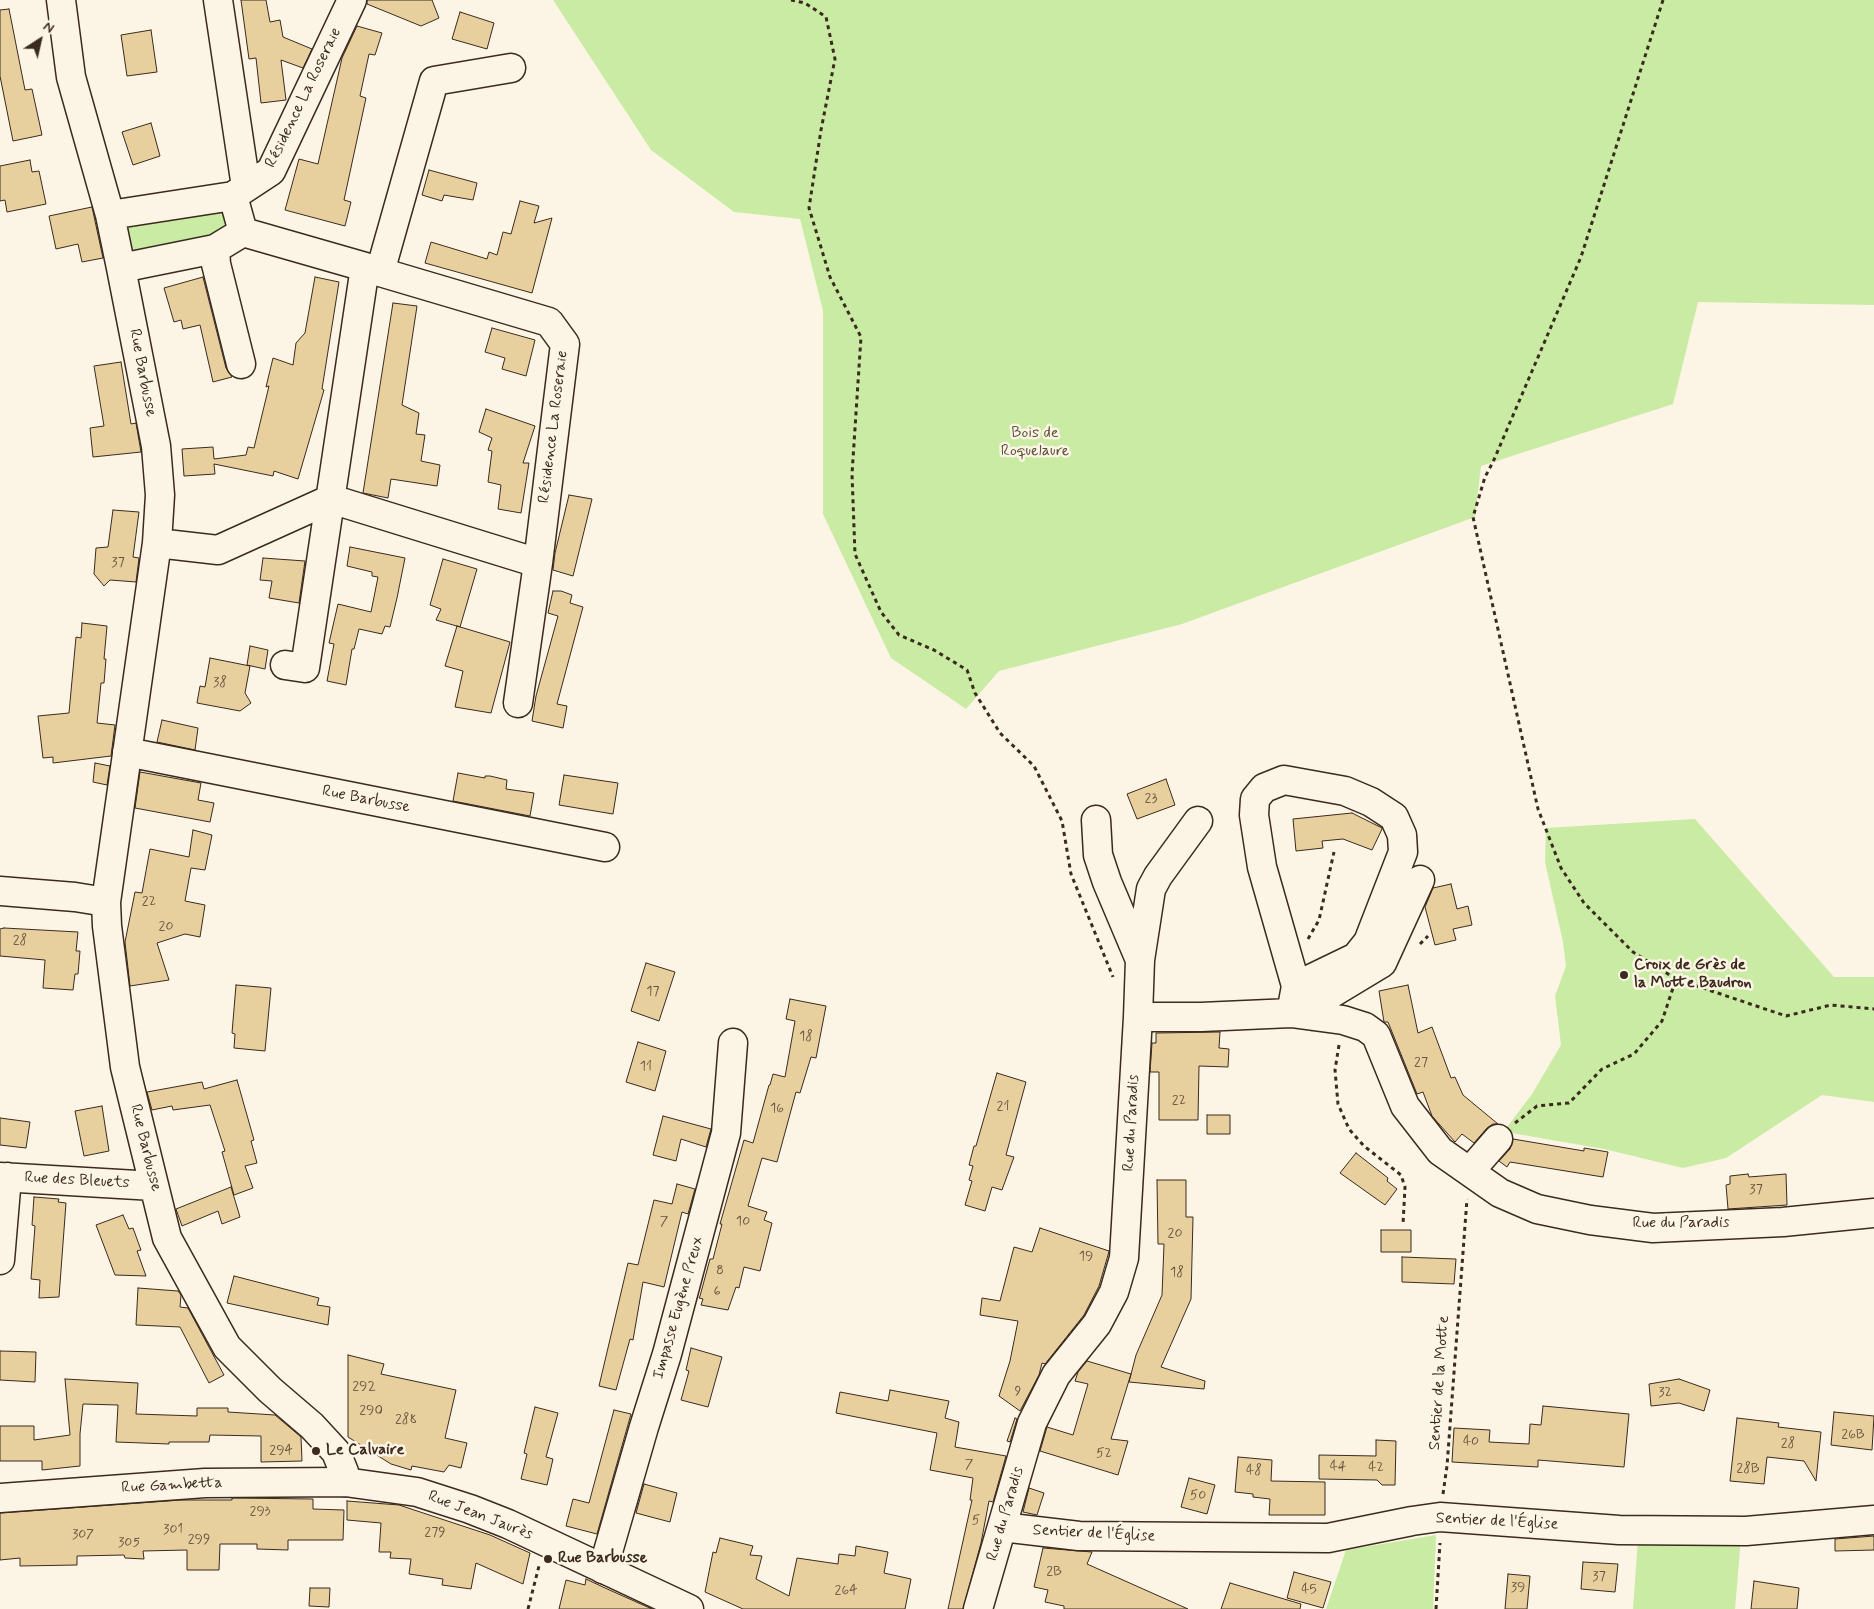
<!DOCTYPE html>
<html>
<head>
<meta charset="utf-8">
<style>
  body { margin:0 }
  #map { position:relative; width:1874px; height:1609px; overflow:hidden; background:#fcf5e5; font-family:Mynerve,sans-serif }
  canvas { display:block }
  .north { position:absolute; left:15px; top:15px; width:50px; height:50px; -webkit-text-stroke:4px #fcf5e5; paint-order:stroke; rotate:35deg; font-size:14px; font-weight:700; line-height:20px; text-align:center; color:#3b2a1e }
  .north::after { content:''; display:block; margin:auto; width:18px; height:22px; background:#3b2a1e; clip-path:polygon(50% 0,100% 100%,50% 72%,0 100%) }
</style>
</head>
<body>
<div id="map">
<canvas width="1874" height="1609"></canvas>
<div class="north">N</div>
</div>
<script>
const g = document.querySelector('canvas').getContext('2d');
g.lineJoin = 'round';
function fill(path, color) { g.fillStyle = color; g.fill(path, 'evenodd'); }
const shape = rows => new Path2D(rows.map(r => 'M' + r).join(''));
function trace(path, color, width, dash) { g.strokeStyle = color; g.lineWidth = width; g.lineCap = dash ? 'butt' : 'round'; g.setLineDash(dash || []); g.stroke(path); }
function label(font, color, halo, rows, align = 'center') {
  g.font = font + ' Mynerve,sans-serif'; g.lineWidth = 5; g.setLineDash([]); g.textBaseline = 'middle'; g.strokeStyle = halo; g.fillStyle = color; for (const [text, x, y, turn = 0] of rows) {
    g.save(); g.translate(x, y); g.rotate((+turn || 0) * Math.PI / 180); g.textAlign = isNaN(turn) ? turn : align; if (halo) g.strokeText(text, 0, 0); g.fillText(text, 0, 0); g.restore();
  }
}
const green = shape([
  [553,0,1874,0,1874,305,1698,302,1673,404,1481,466,1475,517,1182,624,999,671,966,709,891,658,823,514,823,311,800,219,734,212,651,150],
  [211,207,224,214,228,229,219,240,127,259,119,223],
  [1695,819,1834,977,1874,977,1874,1102,1822,1095,1726,1158,1683,1168,1604,1149,1511,1133,1506,1138,1498,1139,1532,1094,1561,1045,1555,996,1566,966,1563,942,1545,862,1546,828],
  [1436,1535,1433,1609,1326,1609,1346,1550],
  [1741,1537,1735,1609,1633,1609,1638,1539]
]);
const building = shape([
  [241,0,266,0,270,22,280,20,283,37,312,49,303,68,281,60,286,100,261,103,256,58,249,59,241,0],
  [367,0,432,0,439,18,421,26,367,4,367,0],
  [9,9,25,90,32,89,42,135,13,141,0,76,0,10,9,9],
  [460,12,494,23,487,49,452,39,460,12],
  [357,26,382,33,375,55,369,54,360,96,366,98,344,200,351,202,345,226,285,210,299,159,318,164,342,58,357,26],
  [151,30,157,72,127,76,121,35,151,30],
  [151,123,160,156,133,165,122,132,151,123],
  [30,160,32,172,39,171,46,204,7,212,5,200,0,201,0,166,30,160],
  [429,170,477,183,473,200,444,195,442,201,422,195,429,170],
  [520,201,539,206,534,223,552,218,532,293,425,263,431,242,487,259,489,252,497,255,503,232,511,234,520,201],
  [92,207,103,258,82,262,78,244,56,249,49,216,92,207],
  [203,277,226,368,232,377,213,382,200,325,183,329,181,320,174,322,164,288,203,277],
  [315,277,339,282,322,389,324,390,298,479,274,471,273,476,214,464,215,474,184,476,182,449,213,447,214,459,246,455,248,447,254,448,269,386,266,387,273,358,293,365,296,343,305,333,315,277],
  [393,303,417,306,402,405,419,413,416,434,425,435,421,461,440,465,437,486,391,479,388,498,363,493,393,303],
  [492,328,535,340,526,376,502,369,505,358,485,352,492,328],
  [121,362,131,424,136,423,141,452,93,457,90,428,104,426,94,366,121,362],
  [486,409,535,426,523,463,529,463,521,513,498,509,501,485,488,482,492,451,488,450,492,438,479,432,486,409],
  [569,495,592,499,573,576,553,570,555,553,569,495],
  [113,510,139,512,133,557,139,558,136,582,110,580,104,586,94,574,96,548,108,547,113,510],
  [350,547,405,558,397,598,390,627,385,626,382,634,359,629,354,649,352,649,346,685,327,681,334,644,329,643,338,604,371,612,378,577,372,576,372,572,347,566,350,547],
  [263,558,305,561,299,603,269,598,272,581,260,580,263,558],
  [443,559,477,569,460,627,436,620,441,609,430,605,443,559],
  [553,591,561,591,572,595,570,603,583,607,557,704,567,706,563,728,532,721,536,696,558,616,548,613,553,591],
  [82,623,107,626,104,659,106,659,104,683,101,683,97,723,115,725,111,756,53,763,53,757,43,758,38,716,69,713,76,637,81,638,82,623],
  [457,626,510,642,491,713,455,707,463,671,445,666,457,626],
  [250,646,268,650,265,669,247,665,250,646],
  [210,658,250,666,245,693,251,703,240,711,197,703,200,686,205,687,210,658],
  [162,720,198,728,195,750,157,742,162,720],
  [95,763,110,766,107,785,93,782,95,763],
  [140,772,201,783,198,800,214,803,210,822,135,808,140,772],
  [458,773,485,778,485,776,490,776,507,780,506,789,534,793,530,816,453,801,458,773],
  [564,775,618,783,613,814,559,805,564,775],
  [1166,779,1175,805,1137,819,1127,794,1166,779],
  [1352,813,1382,828,1382,829,1372,850,1343,839,1322,841,1323,848,1296,851,1293,819,1352,813],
  [193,830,212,835,205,870,191,868,185,901,205,905,200,937,185,934,157,943,169,980,130,986,125,942,135,892,142,893,150,849,189,857,193,830],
  [1451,884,1457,909,1468,906,1472,925,1453,929,1456,940,1435,945,1425,907,1433,888,1451,884],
  [4,928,78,932,76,951,80,951,78,974,75,974,73,990,43,988,45,960,0,956,0,929,4,928],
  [646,963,675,972,659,1021,631,1011,646,963],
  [236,985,271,988,265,1051,234,1048,235,1034,232,1033,236,985],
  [1408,985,1418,1033,1432,1027,1451,1078,1455,1077,1463,1095,1498,1124,1493,1124,1487,1128,1474,1143,1462,1134,1455,1142,1432,1116,1423,1092,1417,1094,1388,1022,1384,1022,1379,991,1408,985],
  [790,999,826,1006,816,1058,811,1057,800,1093,796,1092,777,1162,762,1158,748,1206,767,1212,764,1220,772,1223,760,1271,744,1267,739,1288,736,1287,728,1310,701,1305,703,1299,699,1298,700,1296,710,1259,713,1259,722,1224,720,1224,744,1140,753,1143,769,1085,770,1085,773,1074,785,1077,795,1021,786,1019,790,999],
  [1220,1032,1219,1048,1229,1049,1228,1067,1199,1066,1198,1120,1159,1120,1159,1072,1150,1072,1152,1043,1156,1043,1156,1033,1220,1032],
  [638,1042,666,1051,655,1091,626,1082,638,1042],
  [997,1073,1026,1082,1006,1155,1014,1157,1002,1190,992,1187,985,1211,965,1205,972,1181,969,1180,973,1166,969,1165,974,1146,976,1146,997,1073],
  [237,1080,254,1140,251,1141,257,1163,245,1166,253,1188,234,1195,222,1152,225,1151,210,1105,173,1110,172,1106,152,1110,147,1092,202,1082,204,1089,237,1080],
  [102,1106,109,1151,84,1156,75,1111,102,1106],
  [1207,1115,1230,1115,1230,1134,1207,1134,1207,1115],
  [663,1116,711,1129,706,1147,681,1139,676,1161,653,1155,663,1116],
  [0,1118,30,1122,26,1148,0,1145,0,1118],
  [1513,1139,1584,1151,1584,1148,1608,1152,1603,1177,1510,1162,1507,1167,1499,1161,1510,1149,1513,1139],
  [1356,1153,1388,1178,1387,1181,1397,1189,1385,1205,1340,1173,1356,1153],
  [1748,1174,1749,1177,1786,1174,1787,1205,1728,1209,1726,1185,1730,1184,1730,1176,1748,1174],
  [1157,1180,1186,1180,1186,1217,1193,1217,1191,1299,1161,1367,1205,1381,1204,1389,1129,1382,1136,1355,1162,1295,1164,1244,1158,1244,1157,1180],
  [677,1184,695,1189,688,1214,682,1212,664,1287,643,1282,633,1340,630,1339,616,1390,599,1386,628,1263,638,1265,654,1200,672,1204,677,1184],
  [231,1187,240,1217,222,1224,218,1211,182,1226,176,1209,231,1187],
  [34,1197,59,1199,58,1202,66,1203,59,1297,39,1298,40,1280,31,1279,35,1226,32,1225,34,1197],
  [123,1215,129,1229,133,1228,141,1250,137,1251,146,1276,115,1275,96,1225,123,1215],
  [1040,1228,1109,1251,1108,1255,1099,1286,1084,1315,1045,1364,1042,1363,1039,1375,1020,1411,999,1396,1010,1361,1018,1321,980,1315,982,1298,1000,1301,1014,1247,1032,1252,1040,1228],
  [1381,1230,1411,1230,1411,1252,1381,1252,1381,1230],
  [1402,1257,1456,1259,1454,1284,1402,1282,1402,1257],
  [234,1276,319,1298,317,1305,330,1307,328,1325,227,1303,234,1276],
  [138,1288,178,1291,181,1295,180,1307,188,1308,224,1375,209,1383,180,1327,136,1325,138,1288],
  [691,1348,722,1357,708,1407,681,1400,689,1371,686,1370,691,1348],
  [0,1351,36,1352,35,1382,0,1380,0,1351],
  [348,1355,384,1364,381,1374,456,1390,445,1438,467,1443,461,1468,449,1465,444,1472,412,1466,411,1470,391,1464,348,1437,348,1355],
  [1087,1361,1131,1374,1111,1439,1128,1441,1118,1475,1040,1451,1047,1427,1073,1435,1088,1384,1075,1381,1078,1372,1087,1361],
  [65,1379,138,1383,136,1414,197,1416,197,1408,228,1408,228,1412,275,1415,301,1437,302,1461,261,1462,261,1436,210,1435,209,1442,169,1442,169,1444,116,1442,118,1405,83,1404,80,1434,80,1466,42,1470,42,1461,0,1461,0,1426,34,1426,34,1440,70,1435,65,1379],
  [1679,1379,1710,1390,1704,1411,1679,1403,1651,1406,1649,1384,1679,1379],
  [890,1390,949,1401,945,1418,959,1422,955,1447,1006,1456,993,1502,989,1501,981,1543,963,1609,948,1609,972,1500,970,1500,973,1478,930,1470,937,1433,836,1413,840,1392,888,1401,890,1390],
  [1543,1406,1629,1414,1624,1467,1538,1460,1538,1467,1452,1462,1454,1428,1490,1430,1489,1442,1529,1444,1530,1424,1541,1425,1543,1406],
  [535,1407,558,1413,546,1457,553,1459,547,1485,521,1479,527,1454,524,1453,535,1407],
  [614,1410,631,1414,597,1534,566,1526,573,1499,589,1503,614,1410],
  [1834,1412,1874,1416,1872,1450,1831,1445,1834,1412],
  [1015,1418,1017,1419,1010,1442,1007,1441,1015,1418],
  [1737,1418,1779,1423,1778,1427,1821,1432,1816,1481,1804,1461,1767,1457,1764,1484,1730,1481,1737,1418],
  [1376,1440,1396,1441,1395,1485,1382,1485,1377,1480,1319,1479,1319,1455,1376,1456,1376,1440],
  [1238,1457,1272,1460,1271,1481,1325,1482,1325,1515,1269,1515,1270,1499,1253,1497,1253,1494,1235,1492,1238,1457],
  [1189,1478,1215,1485,1207,1514,1181,1507,1189,1478],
  [644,1484,677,1493,670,1522,636,1513,644,1484],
  [1029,1488,1044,1493,1037,1515,1023,1512,1029,1488],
  [232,1498,313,1499,313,1509,344,1510,343,1540,288,1540,288,1550,257,1549,257,1544,220,1544,219,1570,187,1570,187,1550,143,1551,144,1559,125,1558,124,1555,77,1556,77,1565,20,1566,20,1558,0,1560,0,1513,181,1500,232,1500,232,1498],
  [347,1501,399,1505,490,1535,530,1553,523,1584,476,1563,471,1589,442,1585,443,1579,409,1574,411,1559,390,1558,391,1552,379,1552,381,1523,347,1520,347,1501],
  [1874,1536,1874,1550,1835,1551,1835,1539,1874,1536],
  [720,1538,753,1546,750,1555,762,1556,756,1579,789,1596,797,1558,838,1564,839,1554,855,1556,856,1546,888,1552,884,1573,911,1579,905,1609,743,1609,705,1592,713,1552,716,1553,720,1538],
  [1043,1548,1092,1552,1087,1564,1188,1609,1064,1609,1064,1606,1045,1602,1048,1590,1034,1587,1043,1548],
  [1583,1562,1618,1564,1615,1592,1581,1589,1583,1562],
  [1294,1572,1331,1582,1323,1608,1287,1598,1294,1572],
  [1508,1574,1530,1576,1527,1609,1505,1609,1508,1574],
  [586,1579,605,1588,652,1609,559,1609,566,1580,585,1585,586,1579],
  [1754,1581,1799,1588,1797,1609,1751,1609,1754,1581],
  [1230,1583,1301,1604,1300,1609,1221,1609,1230,1583],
  [310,1588,330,1588,329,1607,309,1606,310,1588]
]);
const path = shape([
  [791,0,805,3,826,17,835,59,821,130,809,208,830,277,861,337,852,474,855,554,881,612,899,635,934,650,967,670,975,693,1000,733,1034,766,1062,821,1071,874,1113,977],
  [1663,0,1581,257,1493,462,1485,477,1473,517,1538,809,1561,868,1584,903,1633,952,1676,979,1786,1016,1831,1005,1874,1009],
  [1308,939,1319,920,1334,852],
  [1420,944,1428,936],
  [1339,1045,1335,1070,1338,1104,1349,1129,1364,1146,1401,1175,1405,1187,1403,1224],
  [1515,1123,1537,1106,1569,1103,1602,1069,1634,1054,1662,1021,1676,979],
  [1443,1494,1447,1466,1467,1199],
  [528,1609,539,1566],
  [1436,1609,1440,1543]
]);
const minor = shape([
  [61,0,71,77,110,215,121,268,156,446,160,495,157,543,106,902,107,926,125,1067,167,1238,227,1347,270,1390,312,1426,336,1452,344,1472,345,1482],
  [218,0,246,187],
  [511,68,434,81,380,272,549,322,565,344,538,563],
  [233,196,243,232,365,267],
  [110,215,233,196,271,171,352,0],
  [215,249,216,264,241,364],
  [121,268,215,249,243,232],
  [157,543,218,550,331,499,538,563,518,703],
  [285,665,305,668,365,267,380,272],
  [127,752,605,847],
  [1096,820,1098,855,1107,882,1140,960],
  [0,891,75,897,106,902],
  [1291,1013,1296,986,1262,867,1254,815,1255,799,1264,788,1284,780,1345,791,1371,802,1394,817,1402,835,1403,852,1368,942,1356,957,1296,986],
  [1314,1016,1319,1001,1382,963,1420,880],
  [1138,1017,1140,960,1151,889,1158,876,1198,821],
  [1470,1171,1498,1139],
  [0,1177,154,1186],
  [0,1260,7,1177],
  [1002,1527,1079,1536,1328,1538,1412,1521,1440,1517,1619,1530,1746,1531,1874,1520],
  [603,1569,644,1427,667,1354,726,1133,733,1043],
  [978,1609,1032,1423,1056,1375,1097,1324,1114,1292,1124,1258,1138,1017,1201,1017,1291,1013,1343,1020,1365,1027,1376,1035,1405,1106,1440,1151,1500,1193,1537,1209,1590,1220,1653,1228,1783,1222,1874,1213]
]);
const major = shape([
  [0,1498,205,1483,345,1482,417,1492,470,1509,508,1524,689,1609]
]);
const markers = [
  [1624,975,5,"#3b2a1e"],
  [316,1451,5,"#3b2a1e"],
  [548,1559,5,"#3b2a1e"]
];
const numberNames = [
  ["37",118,563],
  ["38",220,683],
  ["23",1151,799],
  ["22",149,902],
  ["20",166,927],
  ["28",20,941],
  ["17",653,992],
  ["18",806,1037],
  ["27",1421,1063],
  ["11",646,1067],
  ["22",1179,1101],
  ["21",1003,1107],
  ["16",777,1109],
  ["37",1756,1190],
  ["7",664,1222],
  ["10",743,1222],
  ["20",1175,1234],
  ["19",1086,1257],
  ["8",720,1271],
  ["18",1177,1273],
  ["6",717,1292],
  ["292",364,1387],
  ["9",1018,1392],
  ["32",1665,1393],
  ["290",371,1411],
  ["288",406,1420],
  ["26B",1853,1435],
  ["40",1471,1442],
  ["28",1788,1444],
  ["294",281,1451],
  ["52",1104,1454],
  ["7",969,1465],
  ["44",1338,1467],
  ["42",1376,1468],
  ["28B",1748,1469],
  ["48",1254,1471],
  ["50",1198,1496],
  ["293",260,1512],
  ["5",976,1521],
  ["301",173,1530],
  ["279",435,1533],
  ["307",83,1535],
  ["299",199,1540],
  ["305",129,1543],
  ["2B",1054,1572],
  ["37",1599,1577],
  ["39",1518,1588],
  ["45",1309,1590],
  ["264",846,1591]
];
const streetNames = [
  ["Résidence La Roseraie",304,98,-64],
  ["Rue Barbusse",142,373,79],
  ["Résidence La Roseraie",554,427,-83],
  ["Rue Barbusse",366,800,11],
  ["Rue du Paradis",1132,1123,-87],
  ["Rue Barbusse",145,1148,76],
  ["Rue des Bleuets",77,1181,3],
  ["Rue du Paradis",1681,1224],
  ["Impasse Eugène Preux",679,1308,-74],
  ["Sentier de la Motte",1440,1383,-86],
  ["Rue Gambetta",172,1486,-3],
  ["Rue du Paradis",1006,1514,-74],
  ["Rue Jean Jaurès",480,1516,21],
  ["Sentier de l'Église",1497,1522,3],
  ["Sentier de l'Église",1094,1534,3]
];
const parkNames = [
  ["Bois de",1035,434],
  ["Roquelaure",1035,452]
];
const poiNames = [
  ["Croix de Grès de",1634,966],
  ["la Motte Baudron",1634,984],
  ["Le Calvaire",326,1451],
  ["Rue Barbusse",558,1559]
];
fill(green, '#c9eba3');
fill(building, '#e7cf9e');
trace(building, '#3b2a1e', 1);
trace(minor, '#3b2a1e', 31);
trace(major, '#3b2a1e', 31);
trace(path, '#3b2a1e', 3, [4, 4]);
trace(minor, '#fcf5e5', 28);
trace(major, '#fcf5e5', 28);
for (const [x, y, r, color] of markers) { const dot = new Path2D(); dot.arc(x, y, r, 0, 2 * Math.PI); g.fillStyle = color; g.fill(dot); trace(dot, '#fcf5e5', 2); }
label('14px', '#66533e', null, numberNames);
label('16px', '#3b2a1e', '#fcf5e5', streetNames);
label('16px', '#575139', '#fcf5e5', parkNames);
label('bold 16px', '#3b2a1e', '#fcf5e5', poiNames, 'left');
</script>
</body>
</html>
